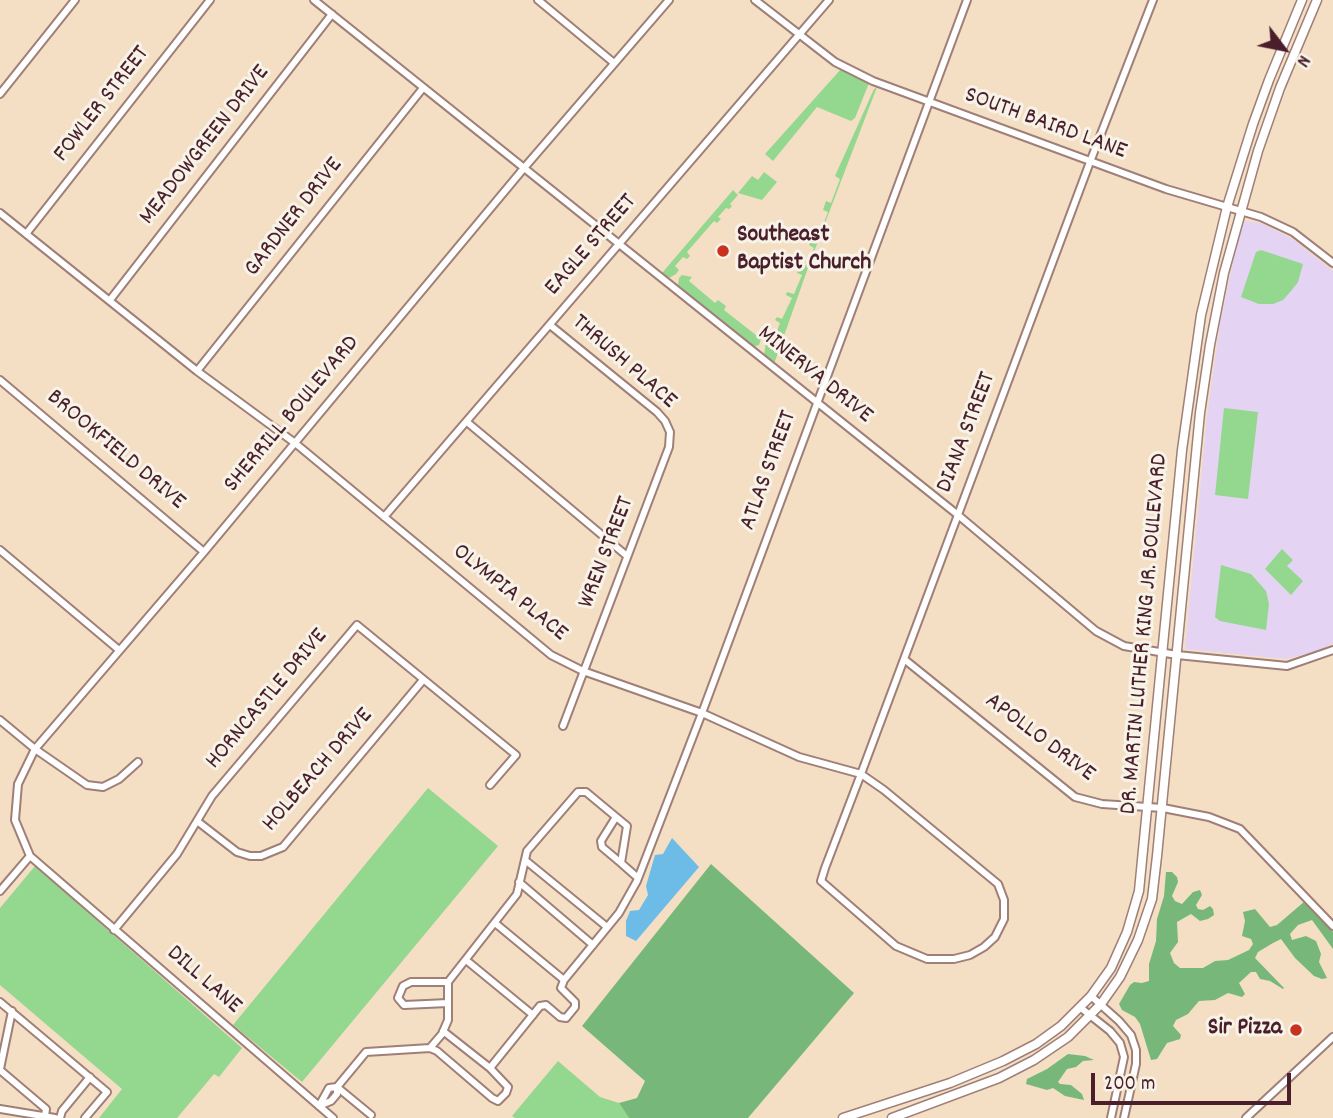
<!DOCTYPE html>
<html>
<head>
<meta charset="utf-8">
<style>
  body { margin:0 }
  #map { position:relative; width:1333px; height:1118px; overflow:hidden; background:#f4dfc4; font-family:Dekko,sans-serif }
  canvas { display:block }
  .north { position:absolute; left:1249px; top:14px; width:70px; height:70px; -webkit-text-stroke:5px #f7f3e8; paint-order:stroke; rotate:122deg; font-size:19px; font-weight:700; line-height:28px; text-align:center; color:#4a1f2b }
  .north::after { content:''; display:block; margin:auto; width:24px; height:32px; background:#4a1f2b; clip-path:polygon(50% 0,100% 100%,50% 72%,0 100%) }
  .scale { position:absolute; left:1091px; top:1073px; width:200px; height:32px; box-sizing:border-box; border:4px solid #4a1f2b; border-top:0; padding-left:9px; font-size:21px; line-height:24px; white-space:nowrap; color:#4a1f2b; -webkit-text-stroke:5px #f7f3e8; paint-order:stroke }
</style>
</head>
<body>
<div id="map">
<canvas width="1333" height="1118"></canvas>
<div class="north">N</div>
<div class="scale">200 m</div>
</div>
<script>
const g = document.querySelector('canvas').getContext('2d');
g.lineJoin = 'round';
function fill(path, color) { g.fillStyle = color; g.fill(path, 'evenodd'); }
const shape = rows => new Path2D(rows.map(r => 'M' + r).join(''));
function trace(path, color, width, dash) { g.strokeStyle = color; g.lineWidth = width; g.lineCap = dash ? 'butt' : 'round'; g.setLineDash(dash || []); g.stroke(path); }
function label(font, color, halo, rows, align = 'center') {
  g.font = font + ' Dekko,sans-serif'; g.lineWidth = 6; g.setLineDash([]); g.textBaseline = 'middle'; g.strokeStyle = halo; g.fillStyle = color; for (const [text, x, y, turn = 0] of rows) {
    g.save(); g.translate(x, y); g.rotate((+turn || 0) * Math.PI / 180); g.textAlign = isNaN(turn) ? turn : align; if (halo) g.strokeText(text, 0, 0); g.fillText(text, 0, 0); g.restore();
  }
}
const built = shape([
  [1245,221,1261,223,1291,238,1333,271,1333,643,1317,651,1286,659,1185,649,1207,416,1220,324,1240,228]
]);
const green = shape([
  [841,69,869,83,855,118,851,121,817,107,773,161,765,154],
  [877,87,809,265,774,364,764,355,766,342,772,344,780,323,775,320,777,317,782,319,792,298,786,295,787,292,794,294,802,275,797,273,799,267,804,269,814,248,809,245,813,235,819,236,828,212,823,210,826,201,831,203,840,179,835,176,874,89],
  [764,172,777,182,762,200,738,193,752,176,758,180],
  [733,190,738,195,730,204,732,206,729,209,726,208,718,217,721,219,717,223,714,221,687,252,690,256,687,259,683,257,675,266,679,270,676,274,669,278,662,273],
  [1261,250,1303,264,1298,282,1291,291,1283,300,1273,304,1259,304,1241,297,1256,252],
  [682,275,692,277,689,281,715,303,718,300,726,306,724,310,761,339,759,345,753,347,678,286,679,278],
  [1224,408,1258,412,1248,499,1215,495],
  [1282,549,1293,560,1287,566,1303,581,1291,595,1265,569],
  [1221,565,1251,574,1266,591,1269,604,1266,630,1220,621,1215,617],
  [428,788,498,846,302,1082,233,1025],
  [35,866,242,1048,219,1077,214,1074,177,1118,99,1118,122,1089,0,985,0,908],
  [558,1061,600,1097,619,1103,629,1118,515,1118,512,1116]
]);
const forest = shape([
  [711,864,854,993,748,1118,629,1118,619,1103,637,1098,645,1081,582,1026],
  [1166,872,1172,872,1177,877,1178,882,1172,896,1175,901,1182,904,1193,892,1200,890,1202,895,1196,905,1198,909,1203,910,1210,906,1213,909,1214,915,1208,919,1200,921,1191,914,1177,922,1178,942,1170,953,1174,963,1180,968,1203,968,1215,961,1228,960,1249,950,1253,944,1251,939,1242,936,1245,921,1243,912,1255,909,1270,927,1277,925,1305,901,1333,932,1333,949,1312,920,1298,925,1290,934,1292,940,1306,936,1316,941,1321,954,1319,962,1327,978,1322,979,1314,976,1295,958,1281,939,1273,943,1258,952,1255,958,1284,988,1283,989,1270,981,1260,979,1256,972,1251,972,1239,983,1245,994,1242,997,1228,993,1215,1000,1199,1001,1188,1014,1176,1020,1173,1026,1181,1035,1180,1039,1167,1043,1157,1059,1151,1060,1140,1024,1135,1017,1122,1010,1119,1004,1130,985,1134,982,1142,983,1149,981,1149,964,1156,941,1157,919,1164,896],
  [1068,1054,1085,1056,1094,1060,1083,1061,1076,1067,1067,1069,1058,1082,1060,1084,1071,1085,1082,1094,1084,1100,1065,1096,1053,1088,1047,1090,1026,1084,1027,1079,1047,1069]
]);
const water = shape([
  [672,838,699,867,636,941,626,936,626,921,630,911,639,910,648,895,646,886,655,855,663,854]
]);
const minor = shape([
  [314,0,958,515,1096,631,1124,646,1177,655,1287,666,1333,650],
  [538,0,614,63],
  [755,0,835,62,873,81,1166,189,1261,217,1293,232,1333,263],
  [0,94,75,0],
  [0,213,197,371,295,443,551,655,583,671,702,713,799,757,861,774,884,790,998,884,1004,900,1004,919,995,937,984,947,970,955,954,959,927,959,896,946,821,881,825,868,861,774,904,659,1090,162,1153,0],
  [26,234,210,0],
  [110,300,332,14],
  [550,325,657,412,665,421,670,432,669,447,563,726],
  [197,371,423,88],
  [0,380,204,552],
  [467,422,627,556],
  [384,517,829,0],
  [0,550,119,650],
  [904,659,1075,797,1102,804,1163,808,1209,817,1240,829,1333,926],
  [0,720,35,749,87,785,103,787,119,779,138,762],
  [616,817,601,841,602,847,621,863],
  [197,821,237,852,250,856,261,856,283,847,423,680],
  [525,860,607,927],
  [519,882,593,945],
  [0,891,30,856],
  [495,923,564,980],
  [114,930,177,854,212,796,357,625,516,755,490,785],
  [466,960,533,1015],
  [1091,996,1119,1021,1131,1035,1136,1050,1136,1064,1124,1118],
  [0,1002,107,1092,85,1118],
  [448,1003,404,1005,398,998,403,986,411,982,448,982],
  [1081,1008,1110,1031,1120,1043,1124,1057,1111,1118],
  [443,1031,490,1068],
  [430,1048,442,1034,448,1020,448,982,517,894,527,851,578,792,586,792,627,826,621,863,638,878],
  [0,1069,12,1011],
  [0,1070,46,1109,45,1116],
  [337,1087,371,1115],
  [319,1106,331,1101,337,1094,337,1087,366,1052,430,1048,437,1051,492,1098,498,1101,506,1093,508,1087,490,1068,540,1006,546,1005,560,1017,566,1018,575,1007,575,1002,561,988,564,980,619,913,637,881,702,713,967,0],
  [319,1106,329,1088,337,1087],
  [0,1109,55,1118],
  [60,1118,62,1111,90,1077],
  [333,1118,30,856,15,820,18,784,35,749,204,552,524,168,669,0],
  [1246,1118,1333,1037]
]);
const major = shape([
  [843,1118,950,1083,1003,1061,1036,1044,1061,1026,1091,996,1111,968,1127,932,1139,891,1182,450,1201,315,1227,207,1253,124,1269,80,1302,0],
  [892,1118,999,1078,1034,1060,1068,1037,1101,1004,1120,977,1138,940,1152,899,1157,856,1200,413,1210,345,1224,273,1258,151,1280,88,1317,0]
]);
const markers = [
  [723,251,7,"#c8321e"],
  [1296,1030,7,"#c8321e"]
];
const streetNames = [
  ["FOWLER STREET",103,105,-52],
  ["SOUTH BAIRD LANE",1045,125,20],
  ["MEADOWGREEN DRIVE",206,146,-52],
  ["GARDNER DRIVE",295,218,-52],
  ["EAGLE STREET",592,246,-49],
  ["THRUSH PLACE",623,363,41],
  ["MINERVA DRIVE",814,376,39],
  ["SHERRILL BOULEVARD",293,415,-50],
  ["DIANA STREET",968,433,-69],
  ["BROOKFIELD DRIVE",115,451,40],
  ["ATLAS STREET",770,471,-70],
  ["WREN STREET",608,553,-69],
  ["OLYMPIA PLACE",509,594,39],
  ["DR. MARTIN LUTHER KING JR. BOULEVARD",1146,634,-85],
  ["HORNCASTLE DRIVE",268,700,-50],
  ["APOLLO DRIVE",1039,739,37],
  ["HOLBEACH DRIVE",319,771,-49],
  ["DILL LANE",203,981,41]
];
const poiNames = [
  ["Southeast",737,237],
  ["Baptist Church",737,265],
  ["Sir Pizza",1282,1030,"right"]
];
fill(built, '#e4d3f2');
fill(green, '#94d78f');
fill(forest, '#77b87a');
fill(water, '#6cbce7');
trace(minor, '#9f7f78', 10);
trace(major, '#9f7f78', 11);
trace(minor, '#fff', 6);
trace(major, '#fff', 8);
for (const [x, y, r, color] of markers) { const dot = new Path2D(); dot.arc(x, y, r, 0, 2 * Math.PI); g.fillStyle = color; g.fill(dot); trace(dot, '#f7f3e8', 2.5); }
label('24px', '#4a1f2b', '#f7f3e8', streetNames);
label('bold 24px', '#4a1f2b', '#f7f3e8', poiNames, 'left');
</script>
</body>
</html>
